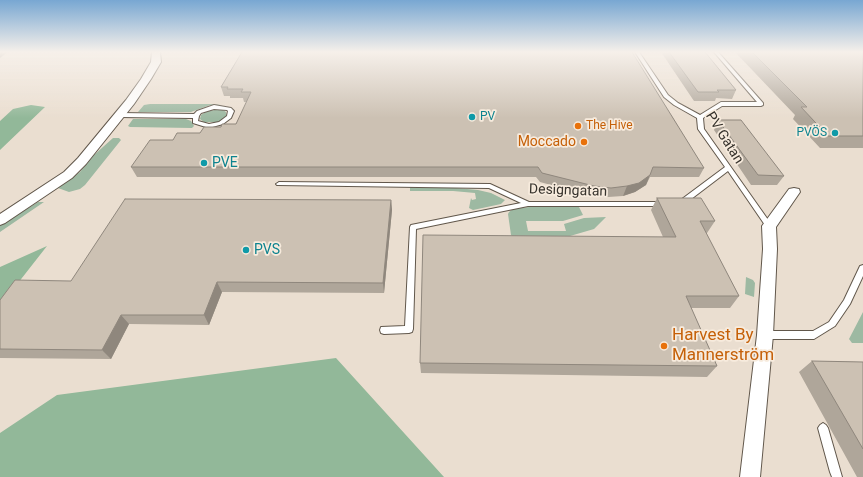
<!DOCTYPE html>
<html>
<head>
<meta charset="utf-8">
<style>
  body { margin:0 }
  canvas { display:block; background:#eaded0 }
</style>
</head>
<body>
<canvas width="863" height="477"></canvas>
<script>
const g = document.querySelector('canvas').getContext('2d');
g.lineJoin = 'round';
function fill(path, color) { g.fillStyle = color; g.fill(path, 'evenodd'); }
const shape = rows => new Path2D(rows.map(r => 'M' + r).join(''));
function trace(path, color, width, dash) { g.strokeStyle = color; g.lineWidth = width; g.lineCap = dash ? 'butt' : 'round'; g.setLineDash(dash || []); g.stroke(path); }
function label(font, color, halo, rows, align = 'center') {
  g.font = font + ' Roboto,sans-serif'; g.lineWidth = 3.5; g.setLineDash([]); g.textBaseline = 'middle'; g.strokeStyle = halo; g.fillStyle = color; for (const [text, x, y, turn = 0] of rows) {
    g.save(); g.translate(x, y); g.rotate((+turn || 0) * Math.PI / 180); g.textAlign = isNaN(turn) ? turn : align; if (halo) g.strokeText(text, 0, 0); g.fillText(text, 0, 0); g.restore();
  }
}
const green = shape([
  [150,104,221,104,210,105,191,112,138,112,144,105],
  [222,109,226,112,227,116,218,122,204,122,200,119,201,115,207,111],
  [133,119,186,119,191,121,194,126,192,128,130,127,128,126],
  [113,138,119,138,121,140,85,185,80,189,69,192,58,188,80,172,94,155],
  [410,187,456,188,478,190,491,193,505,200,501,204,473,210,469,208,471,198,472,200,476,199,475,193,453,191,410,191],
  [38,202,44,202,0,232,0,226],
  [529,207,579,207,583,215,563,221,526,221,528,231,566,231,564,224,584,218,606,217,594,229,570,236,513,237,511,235,508,214,509,212,513,209],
  [746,277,753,280,755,283,754,297,745,294],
  [863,312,863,343,852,343,849,339]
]);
const forest = shape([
  [31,105,45,107,0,150,0,121,13,109],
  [47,246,0,306,0,267],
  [336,358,444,477,0,477,0,433,57,395]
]);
const service = shape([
  [635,52,639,52,668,95,678,103,700,115,721,102,757,102,714,52,718,52,763,103,763,105,761,106,722,106,703,118,704,129,771,224,772,226,771,228,767,228,728,171,682,206,678,206,677,204,678,202,725,167,698,129,697,118,674,105,664,97,635,52],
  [214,105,231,108,234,111,231,118,223,124,209,128,193,123,193,118,120,117,117,115,120,113,194,114,197,111,214,105],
  [214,109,227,110,228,111,227,116,219,122,209,124,198,121,199,116,201,113,214,109],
  [279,182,490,184,529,202,662,202,665,204,662,206,528,206,416,229,413,329,412,332,409,333,384,334,381,333,380,330,381,327,405,326,410,227,411,225,521,203,489,188,277,185,276,184,279,182],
  [863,265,863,276,850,304,835,326,814,339,765,339,762,338,761,335,762,332,765,331,813,331,829,322,844,300,860,266,863,265],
  [823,423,826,425,828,428,842,477,832,477,830,472,818,428,820,425,823,423]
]);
const minor = shape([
  [152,52,160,52,161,62,151,79,134,104,86,164,72,178,5,223,0,225,0,214,64,172,78,158,126,100,141,79,151,62,152,52],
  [794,188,799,189,800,192,776,227,777,249,773,335,760,477,740,477,757,335,763,249,762,226,789,189,794,188]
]);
const wall = shape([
  [242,52,704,168,699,177,650,177,646,185,635,192,623,196,608,197,591,196,540,182,536,177,137,177,131,167,173,140,200,133,221,127,236,124,247,102,244,102,243,98,230,98,230,96,224,96,221,87],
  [661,52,705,52,736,90,732,99,716,98,715,101,694,101],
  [735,52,863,52,863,148,820,148,793,119,795,115],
  [718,120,784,176,777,185,751,185,714,130],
  [657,198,715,221,707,233,706,233,739,296,730,308,691,308,717,366,707,377,421,373,420,363,663,237,651,210],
  [391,200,392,210,384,293,222,292,209,325,129,324,111,359,0,358,0,300,71,281],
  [812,361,863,362,863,477,857,477,799,372]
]);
const shadedWall = shape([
  [0,52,8,52,0,58],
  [650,175,646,185,635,192,623,196,627,186],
  [391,200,392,210,384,293,383,283],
  [217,282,222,292,209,325,204,315],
  [121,315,129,324,111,359,102,350]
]);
const building = shape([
  [242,52,632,52,704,168,653,167,650,175,639,183,627,186,611,188,594,186,542,173,538,167,131,167,150,140,173,140,177,133,200,133,204,127,221,127,222,124,236,124,251,92,241,92,243,89,227,89,228,87,221,87,242,52],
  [669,52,705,52,736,90,717,90,719,92,698,92,669,52],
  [752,52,863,52,863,136,828,136,801,107,807,107,752,52],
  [718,120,741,120,784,176,758,175,718,120],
  [657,198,701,198,715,221,700,221,739,296,686,296,717,366,420,363,423,235,676,237,657,198],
  [125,199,391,200,383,283,217,282,204,315,121,315,102,350,0,349,0,300,15,280,71,281,125,199],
  [812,361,863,362,863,449,812,361]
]);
const markers = [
  [472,117,4,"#0f9aa8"],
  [578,126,4,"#e8710a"],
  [835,133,4,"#0f9aa8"],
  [584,142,4,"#e8710a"],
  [204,163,4,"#0f9aa8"],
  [246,250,4,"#0f9aa8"],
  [664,346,4,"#e8710a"]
];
const farCulturenames = [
  ["PV",480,117],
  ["PVÖS",827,133,"right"]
];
const farFoodnames = [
  ["The Hive",586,126]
];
const streetNames = [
  ["PV Gatan",724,138,58],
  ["Designgatan",568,191,2]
];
const foodNames = [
  ["Moccado",576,142]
];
const cultureNames = [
  ["PVE",212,163],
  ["PVS",254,250]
];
const nearFoodnames = [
  ["Harvest By",672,336],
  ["Mannerström",672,356]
];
fill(green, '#9db9a2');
fill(forest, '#92b899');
trace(service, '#61574b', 2);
trace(minor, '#61574b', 2);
fill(service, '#fff');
fill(minor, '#fff');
fill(wall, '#afa69a');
fill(shadedWall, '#8f877d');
fill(building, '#ccc1b3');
trace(building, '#8f877d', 1);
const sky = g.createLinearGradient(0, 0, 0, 118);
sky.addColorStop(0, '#78a7d2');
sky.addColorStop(0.44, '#f6f0ea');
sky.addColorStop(1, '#f6f0ea00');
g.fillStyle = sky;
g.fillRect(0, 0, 863, 118);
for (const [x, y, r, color] of markers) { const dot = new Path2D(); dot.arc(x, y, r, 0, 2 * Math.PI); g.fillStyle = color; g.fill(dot); trace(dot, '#f7ebdd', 1.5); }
label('12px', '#0d838f', '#f7ebdd', farCulturenames, 'left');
label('12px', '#c56008', '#f7ebdd', farFoodnames, 'left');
label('14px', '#36322c', '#f7ebdd', streetNames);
label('14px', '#c56008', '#f7ebdd', foodNames, 'right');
label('14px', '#0d838f', '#f7ebdd', cultureNames, 'left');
label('17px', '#c56008', '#f7ebdd', nearFoodnames, 'left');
</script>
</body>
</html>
